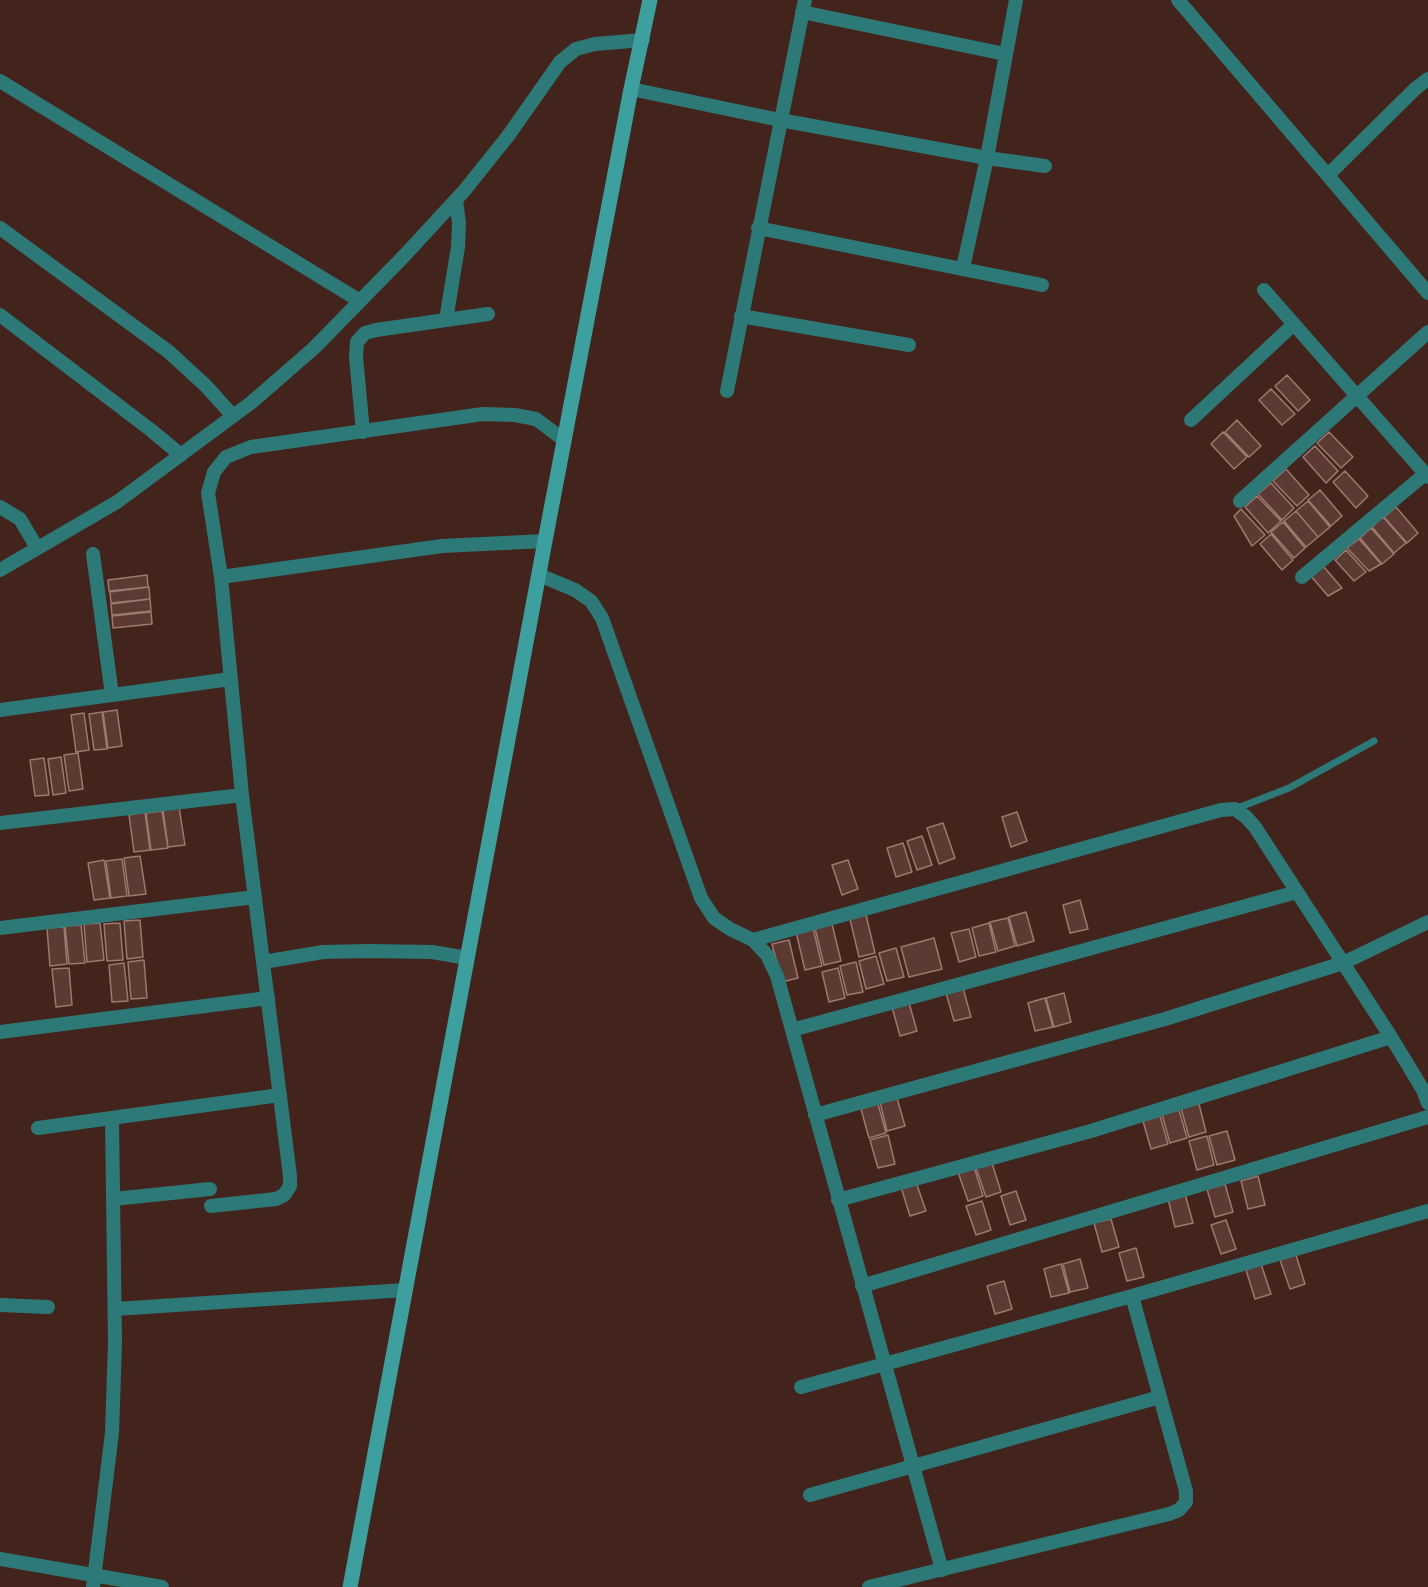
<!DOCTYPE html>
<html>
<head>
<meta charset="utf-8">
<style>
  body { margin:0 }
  canvas { display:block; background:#42241c }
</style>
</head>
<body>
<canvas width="1428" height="1587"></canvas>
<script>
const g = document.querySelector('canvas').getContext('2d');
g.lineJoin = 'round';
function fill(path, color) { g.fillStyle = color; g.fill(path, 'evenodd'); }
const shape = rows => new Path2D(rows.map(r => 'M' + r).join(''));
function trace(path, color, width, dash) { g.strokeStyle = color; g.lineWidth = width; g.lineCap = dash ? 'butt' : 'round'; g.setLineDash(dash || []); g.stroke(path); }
const building = shape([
  [1287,375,1310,400,1298,411,1275,386,1287,375],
  [1271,389,1295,414,1282,425,1259,400,1271,389],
  [1237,420,1261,446,1249,457,1225,432,1237,420],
  [1223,432,1247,457,1234,469,1211,444,1223,432],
  [1329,432,1353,457,1341,468,1317,443,1329,432],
  [1315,446,1338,471,1326,483,1303,457,1315,446],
  [1286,469,1309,495,1297,506,1273,481,1286,469],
  [1345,471,1368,496,1356,508,1333,482,1345,471],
  [1271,483,1294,508,1282,520,1258,494,1271,483],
  [1320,490,1342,516,1331,526,1308,500,1320,490],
  [1257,496,1281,521,1268,533,1245,507,1257,496],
  [1308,501,1330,527,1318,537,1296,511,1308,501],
  [1396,507,1418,533,1407,543,1384,517,1396,507],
  [1241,509,1265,535,1252,546,1234,516,1241,509],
  [1296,511,1318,537,1306,547,1284,521,1296,511],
  [1383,517,1406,543,1394,553,1372,527,1383,517],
  [1283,522,1305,548,1294,558,1271,532,1283,522],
  [1371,528,1394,554,1382,564,1360,538,1371,528],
  [1271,534,1293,560,1282,570,1260,544,1271,534],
  [1359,539,1381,564,1369,571,1347,548,1359,539],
  [1346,550,1366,572,1354,581,1335,560,1346,550],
  [1323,566,1342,588,1328,596,1311,576,1323,566],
  [147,575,148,587,109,591,108,580,147,575],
  [149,587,150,599,111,603,110,592,149,587],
  [150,599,151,611,112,615,111,604,150,599],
  [151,612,152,624,113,628,112,616,151,612],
  [117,710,122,746,108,748,103,712,117,710],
  [102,712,107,749,94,750,89,714,102,712],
  [84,713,89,750,76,752,71,715,84,713],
  [78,753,83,789,69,791,64,755,78,753],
  [61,757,66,793,53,795,48,759,61,757],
  [44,758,49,795,35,796,30,760,44,758],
  [179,807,185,845,168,847,163,810,179,807],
  [162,811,168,848,151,850,146,813,162,811],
  [145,812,150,850,134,852,129,815,145,812],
  [1017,812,1027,841,1011,847,1002,817,1017,812],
  [943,823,955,858,939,864,927,828,943,823],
  [922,836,932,865,917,870,907,841,922,836],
  [903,843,912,872,896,877,887,848,903,843],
  [140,856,146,894,129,896,124,858,140,856],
  [122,859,127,896,111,898,106,861,122,859],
  [104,860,110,898,94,900,88,863,104,860],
  [848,860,858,889,842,895,832,865,848,860],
  [1080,900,1088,929,1070,933,1063,905,1080,900],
  [1026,912,1034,941,1017,946,1009,917,1026,912],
  [866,915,875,953,859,957,850,919,866,915],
  [1008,918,1015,946,998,951,990,922,1008,918],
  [140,920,143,957,127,959,124,921,140,920],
  [100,923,104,960,87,962,84,924,100,923],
  [120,923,123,960,107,961,104,924,120,923],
  [989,923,996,952,979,956,972,928,989,923],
  [832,924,841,961,824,965,815,928,832,924],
  [81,925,85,963,69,964,65,926,81,925],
  [64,927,67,964,50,966,47,928,64,927],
  [813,928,822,966,805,970,796,932,813,928],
  [969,929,976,957,959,962,951,933,969,929],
  [934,938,942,969,909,977,901,947,934,938],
  [789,940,798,978,782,982,772,944,789,940],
  [896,948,904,977,887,981,879,953,896,948],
  [876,956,884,984,866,989,859,961,876,956],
  [144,960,147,998,131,999,128,962,144,960],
  [856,962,863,992,847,995,840,966,856,962],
  [124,963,128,1001,112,1002,109,965,124,963],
  [69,968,72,1005,56,1007,52,969,69,968],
  [838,968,845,998,829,1002,822,972,838,968],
  [963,988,971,1017,954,1021,946,993,963,988],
  [1064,993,1071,1022,1054,1027,1046,998,1064,993],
  [1045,998,1053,1027,1035,1031,1028,1003,1045,998],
  [909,1003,917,1031,900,1036,892,1007,909,1003],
  [897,1098,905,1126,887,1131,880,1102,897,1098],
  [878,1104,886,1133,869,1138,861,1109,878,1104],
  [1199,1104,1206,1132,1189,1137,1181,1108,1199,1104],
  [1179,1110,1187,1138,1170,1143,1162,1114,1179,1110],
  [1160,1116,1168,1144,1151,1149,1143,1121,1160,1116],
  [1227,1131,1235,1160,1217,1165,1209,1136,1227,1131],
  [888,1135,895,1164,878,1168,870,1140,888,1135],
  [1207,1136,1214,1165,1197,1170,1189,1141,1207,1136],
  [992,1163,1001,1192,986,1197,976,1168,992,1163],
  [974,1167,983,1196,968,1201,958,1172,974,1167],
  [1258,1176,1265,1205,1248,1209,1241,1181,1258,1176],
  [916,1182,926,1211,910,1216,901,1187,916,1182],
  [1225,1184,1233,1212,1215,1217,1207,1189,1225,1184],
  [1016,1191,1026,1220,1010,1225,1001,1196,1016,1191],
  [1185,1194,1193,1223,1175,1227,1168,1199,1185,1194],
  [982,1201,991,1230,976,1235,966,1206,982,1201],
  [1111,1219,1119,1247,1102,1252,1094,1223,1111,1219],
  [1226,1220,1236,1249,1221,1254,1211,1225,1226,1220],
  [1136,1248,1144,1277,1127,1281,1119,1253,1136,1248],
  [1296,1255,1305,1284,1290,1289,1280,1260,1296,1255],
  [1080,1259,1088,1288,1070,1292,1063,1264,1080,1259],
  [1061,1264,1069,1293,1051,1297,1044,1269,1061,1264],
  [1261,1264,1271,1294,1255,1299,1246,1270,1261,1264],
  [1004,1281,1012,1309,995,1314,987,1286,1004,1281]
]);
const lane = shape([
  [1235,809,1289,788,1374,741]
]);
const street = shape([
  [1178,0,1428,293],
  [802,12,1005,54],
  [0,81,360,301],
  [631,89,780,120,987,158,1045,166],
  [1328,175,1416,88,1428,79],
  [0,228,169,352,206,386,233,416],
  [758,228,1042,285],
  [963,268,987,158,1016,0],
  [1264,290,1428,477],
  [0,315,152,431,181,455],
  [741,316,909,345],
  [446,320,458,247,459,223,456,200],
  [727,391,805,0],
  [1191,420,1294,324],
  [363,432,356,357,357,342,365,333,376,330,488,314],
  [1240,501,1428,332],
  [0,507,20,519,37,548],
  [93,554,112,695],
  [0,570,117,502,252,402,314,348,404,256,464,191,508,136,560,62,576,49,595,44,643,40],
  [539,575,575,590,591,601,602,618,701,898,714,918,730,929,753,940,767,955,777,976,942,1570],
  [221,577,442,546,545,541],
  [1302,577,1425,474],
  [0,710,231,679],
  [0,823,242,795],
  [0,928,255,897],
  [753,940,1221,810,1235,809,1246,817,1255,827,1391,1037,1423,1090,1428,1103],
  [263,962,323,952,369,951,432,952,467,958],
  [792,1030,1297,892],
  [0,1032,268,998],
  [815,1115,1165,1019,1343,963,1428,922],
  [38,1128,280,1095],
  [114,1199,210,1189],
  [838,1200,1091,1131,1391,1037],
  [211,1206,276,1199,284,1195,290,1186,290,1176,242,795,221,577,208,493,214,472,226,457,251,447,483,414,515,415,536,419,564,440],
  [862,1286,1428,1117],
  [0,1305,48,1307],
  [115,1309,405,1290],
  [801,1387,1132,1296,1428,1211],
  [810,1495,1160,1397],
  [0,1559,162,1587],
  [93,1587,112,1433,115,1343,112,1118],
  [869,1587,1169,1514,1179,1510,1186,1502,1186,1491,1132,1296]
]);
const secondary = shape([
  [350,1587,545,541,631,89,650,0]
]);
fill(building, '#5a3a32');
trace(building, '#9d786f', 1.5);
trace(lane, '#2c7978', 7);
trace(street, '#2c7978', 14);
trace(secondary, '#3e9f9f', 15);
</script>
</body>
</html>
